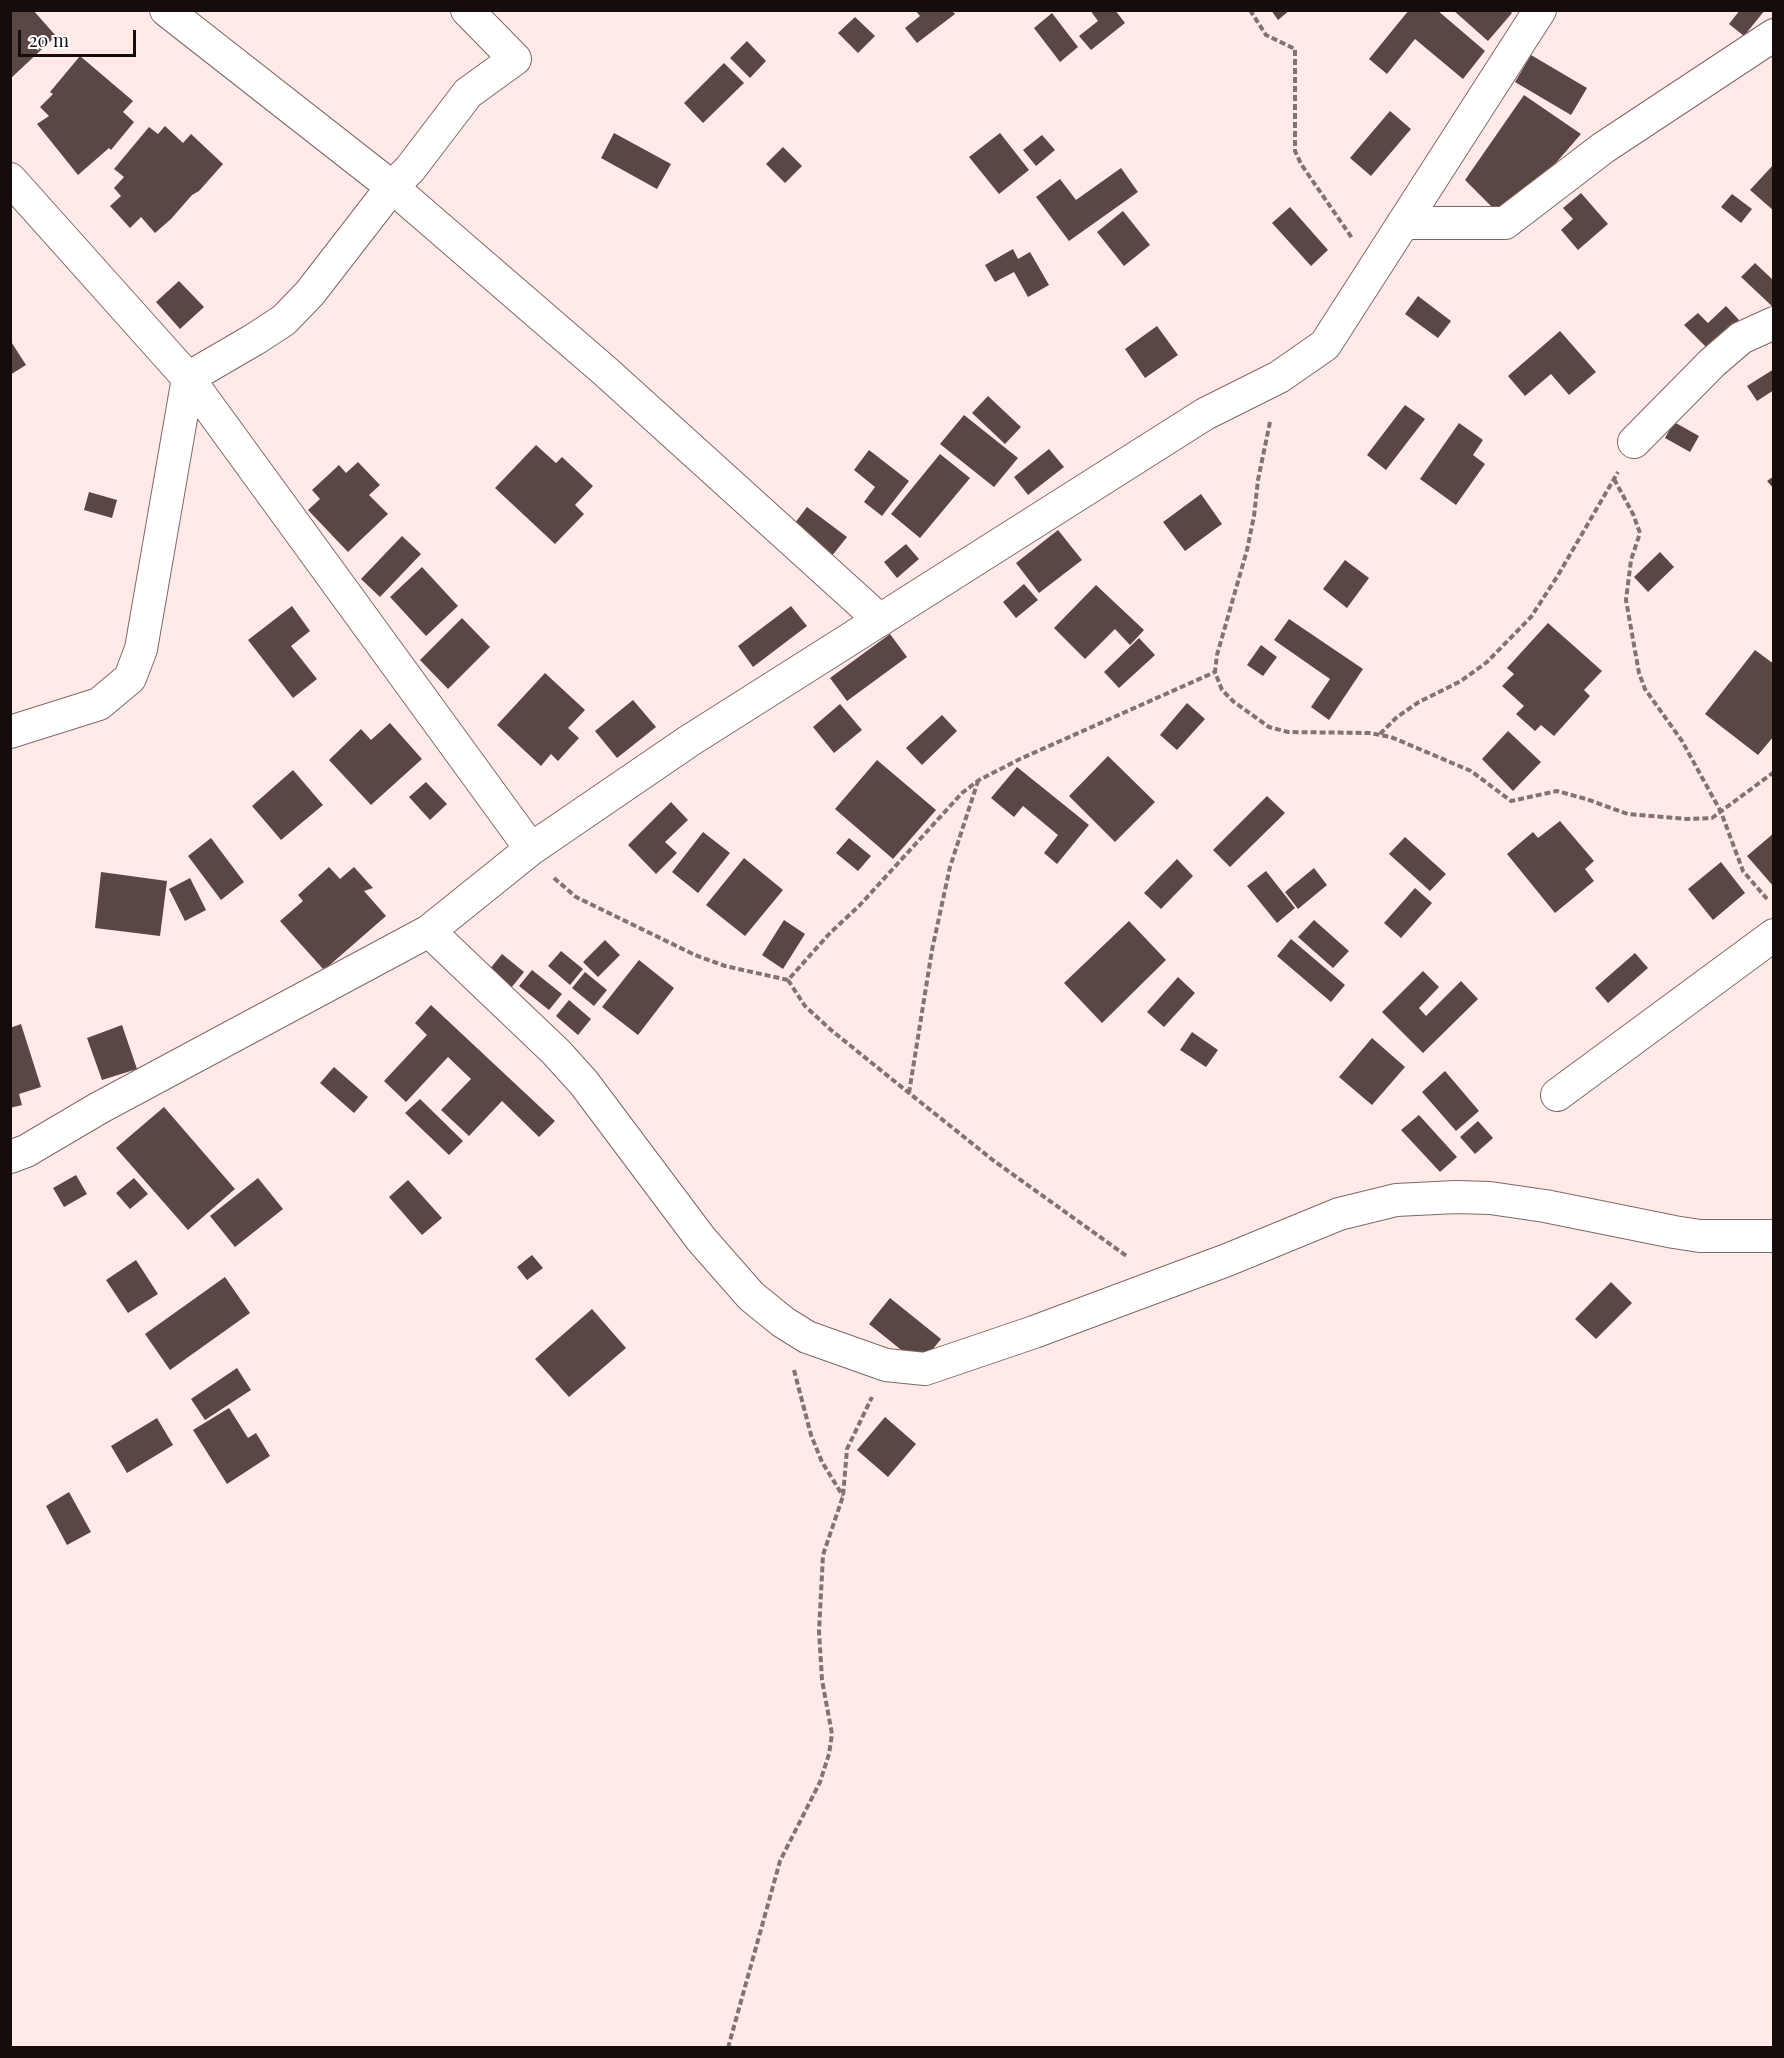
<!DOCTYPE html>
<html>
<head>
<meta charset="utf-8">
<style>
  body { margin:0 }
  #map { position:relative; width:1784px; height:2058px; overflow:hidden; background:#ffeae7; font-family:"Playfair Display",serif }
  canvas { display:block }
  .frame { position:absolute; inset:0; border:12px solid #150d0c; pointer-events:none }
  .scale { position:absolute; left:18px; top:30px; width:118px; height:27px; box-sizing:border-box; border:3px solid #150d0c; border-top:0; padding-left:8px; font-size:18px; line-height:21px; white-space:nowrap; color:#150d0c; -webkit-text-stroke:4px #fff; paint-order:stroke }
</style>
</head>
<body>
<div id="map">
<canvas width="1784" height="2058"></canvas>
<div class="frame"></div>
<div class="scale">20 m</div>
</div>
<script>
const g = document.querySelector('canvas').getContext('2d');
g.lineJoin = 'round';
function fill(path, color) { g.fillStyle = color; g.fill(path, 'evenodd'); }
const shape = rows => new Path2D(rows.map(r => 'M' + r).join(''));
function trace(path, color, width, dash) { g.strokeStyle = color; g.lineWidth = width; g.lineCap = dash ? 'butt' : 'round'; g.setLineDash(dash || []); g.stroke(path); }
const building = shape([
  [10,10,33,10,56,36,10,79],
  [915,10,952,10,955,14,917,43,905,28,920,16],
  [1090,10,1115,10,1125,23,1091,50,1079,36,1098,21],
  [1271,10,1290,10,1278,20],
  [1409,10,1437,10,1485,51,1463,79,1415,39,1387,74,1369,59],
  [1453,10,1509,10,1512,13,1488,41],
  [1740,10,1765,10,1744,36,1729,24],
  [1052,13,1078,47,1060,62,1034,28],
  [855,17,875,36,858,53,838,33],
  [747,41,766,61,750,78,730,58],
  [1531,55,1587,88,1571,115,1515,82],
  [80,56,133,101,123,112,134,122,111,150,109,148,78,175,37,124,49,116,40,107,53,94,50,92],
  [724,63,744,83,703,123,684,103],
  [1524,95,1581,134,1542,179,1497,212,1465,180],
  [1390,111,1411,129,1371,176,1350,158],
  [165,126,183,143,191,134,223,164,199,191,192,195,171,219,155,233,141,217,130,228,110,206,121,196,114,188,124,177,114,169,149,127,158,134],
  [614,133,671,164,657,189,601,158],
  [1000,133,1029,170,999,194,969,157],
  [1042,135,1055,150,1036,166,1023,150],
  [783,147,802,166,785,183,766,164],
  [1774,164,1774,211,1750,190],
  [1121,168,1138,192,1069,241,1036,197,1060,179,1076,200],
  [1581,193,1608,224,1578,250,1561,230,1573,219,1563,208],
  [1732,194,1752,209,1741,223,1721,207],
  [1290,207,1328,250,1311,266,1272,223],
  [1123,211,1150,245,1124,266,1097,232],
  [1013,249,1018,259,1030,252,1049,285,1028,297,1014,272,995,282,985,265],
  [1755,263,1772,279,1774,277,1774,308,1741,277],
  [179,281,204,307,180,329,156,302],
  [1418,296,1451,321,1438,338,1405,314],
  [1726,306,1739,320,1709,350,1684,325,1698,313,1708,323],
  [1157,326,1178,355,1145,378,1125,349],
  [1560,331,1596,372,1569,395,1551,374,1525,396,1508,376],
  [10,340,26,365,10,375],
  [1774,369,1774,390,1757,401,1747,386],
  [988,396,1021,427,1005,444,972,413],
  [1405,405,1425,419,1386,470,1367,455],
  [964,415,1018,458,994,487,940,444],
  [1674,422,1699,436,1690,452,1665,438],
  [1459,423,1483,440,1473,455,1485,464,1456,505,1420,479],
  [536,445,556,463,562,457,593,486,575,505,584,514,555,544,495,488],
  [1049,449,1064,467,1028,495,1014,477],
  [869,450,909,481,882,516,864,502,875,487,854,470],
  [940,454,970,478,920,538,891,514],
  [358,462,380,485,369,495,388,514,348,552,308,510,320,499,312,490,339,465,346,473],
  [1774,476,1774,489,1767,481],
  [89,492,117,500,112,518,84,510],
  [1201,494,1222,524,1185,551,1163,522],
  [807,507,847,537,831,557,792,527],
  [1058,530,1082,560,1039,593,1016,563],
  [402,536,421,554,380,597,361,579],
  [906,544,919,559,897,578,884,562],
  [1660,552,1674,567,1648,592,1634,577],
  [1345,560,1369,578,1347,608,1323,589],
  [422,567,458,606,426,636,390,597],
  [1024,584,1038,600,1016,618,1003,602],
  [1096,585,1144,630,1130,645,1115,629,1085,659,1054,628],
  [292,606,310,631,291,646,317,679,293,698,248,640],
  [791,606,807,626,753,667,738,646],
  [462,618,490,647,448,689,420,660],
  [1289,619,1363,669,1329,720,1311,707,1330,679,1274,640],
  [1548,623,1602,671,1584,690,1590,696,1554,736,1541,725,1535,731,1516,714,1524,706,1502,686,1514,674,1507,668],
  [890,634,907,657,847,701,830,678],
  [1139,638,1155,655,1119,688,1104,672],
  [1261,645,1277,657,1263,676,1247,665],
  [1755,650,1774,664,1774,736,1758,755,1705,714],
  [545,673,585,710,568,728,579,738,558,761,551,754,541,766,497,725],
  [633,700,656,727,617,758,595,731],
  [1187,703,1205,719,1177,750,1160,735],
  [840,704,862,730,834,753,813,727],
  [942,715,957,731,922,765,906,748],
  [390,723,422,759,371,805,329,760,361,729,371,740],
  [1508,731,1541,762,1513,791,1482,759],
  [1108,756,1155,802,1115,842,1069,796],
  [877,760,936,810,893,859,835,809],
  [1017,767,1089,825,1057,864,1044,853,1058,835,1023,806,1014,817,991,798],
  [293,770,323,805,281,840,252,806],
  [426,782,447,804,430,820,409,797],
  [1267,796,1285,813,1230,867,1213,850],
  [671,802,688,820,665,842,677,853,656,874,628,845],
  [1560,821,1594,861,1585,869,1594,881,1555,913,1507,854,1533,832,1538,838],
  [703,832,730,853,698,893,672,872],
  [1774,833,1774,887,1747,856],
  [1405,837,1446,874,1430,891,1389,854],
  [211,838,244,882,221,900,188,856],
  [849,838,871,856,858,871,836,853],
  [744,858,783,890,745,936,706,905],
  [1177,859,1193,876,1161,909,1144,893],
  [1721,862,1745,893,1713,920,1688,889],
  [329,867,340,879,354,867,373,888,364,891,386,916,324,970,280,921,303,901,298,895],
  [1314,868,1327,885,1298,909,1285,892],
  [1266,871,1295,908,1277,923,1247,886],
  [101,872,167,881,160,936,95,928],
  [190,878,206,910,185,921,169,889],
  [1415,888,1432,903,1401,938,1384,923],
  [784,920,805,934,783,969,762,955],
  [1314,920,1349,951,1333,968,1298,937],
  [1129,921,1166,960,1102,1023,1064,983],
  [1291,939,1345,985,1331,1002,1277,956],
  [605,940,620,955,598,977,583,962],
  [561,951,583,969,570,985,548,966],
  [1635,953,1648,968,1608,1003,1595,988],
  [502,954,524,972,511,988,489,970],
  [639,960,674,988,638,1035,602,1007],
  [532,970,562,994,549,1010,519,986],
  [1423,971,1439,987,1419,1008,1426,1016,1461,981,1478,999,1423,1053,1382,1012],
  [585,972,607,990,594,1006,572,988],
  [1178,977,1195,993,1164,1027,1147,1012],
  [569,1000,591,1019,578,1035,556,1016],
  [431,1005,555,1121,539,1137,502,1101,469,1136,441,1110,471,1079,448,1057,406,1102,384,1081,427,1035,415,1023],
  [21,1024,41,1087,19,1094,22,1105,10,1108,10,1028],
  [122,1025,137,1069,102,1080,87,1038],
  [1192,1032,1218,1050,1206,1067,1180,1050],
  [1372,1038,1405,1067,1372,1105,1339,1077],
  [334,1067,368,1097,354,1113,320,1083],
  [1445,1071,1479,1111,1456,1131,1422,1092],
  [420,1099,463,1141,449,1155,405,1113],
  [164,1107,235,1189,188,1230,116,1148],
  [1419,1115,1457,1157,1440,1172,1401,1130],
  [1478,1121,1493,1138,1475,1154,1460,1137],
  [76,1175,87,1194,64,1207,53,1188],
  [134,1178,148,1194,130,1209,116,1193],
  [258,1178,283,1209,235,1247,210,1216],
  [408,1180,442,1218,422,1235,389,1197],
  [532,1255,543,1268,527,1280,517,1267],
  [136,1260,158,1294,128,1313,106,1280],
  [225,1277,250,1313,170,1370,145,1334],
  [1611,1282,1632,1303,1596,1339,1575,1319],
  [890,1298,941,1339,920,1365,869,1324],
  [592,1309,626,1348,569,1397,535,1359],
  [237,1368,251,1390,205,1420,191,1399],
  [229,1408,248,1438,256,1433,270,1456,227,1484,193,1430],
  [885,1417,916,1444,888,1477,857,1450],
  [157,1418,173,1445,127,1473,111,1446],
  [69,1492,91,1532,67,1545,46,1506]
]);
const path = shape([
  [1250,10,1266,35,1295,49,1295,151,1301,164,1352,238],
  [1270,422,1258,480,1254,516,1247,550,1217,655,1215,672,1222,690,1234,702,1269,727,1288,732,1369,733,1391,737,1471,771,1511,801,1557,791,1586,799,1628,814,1687,819,1712,818,1774,772],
  [1614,479,1633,514,1640,533,1631,560,1626,600,1639,673,1645,689,1682,741,1721,812,1743,871,1767,899],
  [1380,734,1397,717,1419,702,1461,681,1487,662,1531,617,1557,577,1618,472],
  [554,878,576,897,695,955,725,966,788,980,830,933,859,906,962,793,979,780,1020,759,1215,672],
  [788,980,805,1006,831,1030,909,1093,994,1161,1128,1257],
  [909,1093,932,950,950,867,978,781],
  [794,1370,811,1435,822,1462,843,1496],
  [728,2048,780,1861,820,1782,829,1754,832,1734,822,1680,819,1631,823,1555,843,1496,847,1449,872,1397]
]);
const street = shape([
  [166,10,392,187,605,371,880,620],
  [10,179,188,378,531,849],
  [1403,223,1505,223,1603,148,1774,35],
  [1634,442,1712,363,1741,338,1774,323],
  [10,732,99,704,130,678,141,649,188,378,255,339,284,320,310,293,392,187,410,169,468,93,515,59,467,10],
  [429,931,556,1052,584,1083,701,1239,751,1296,783,1322,807,1337,886,1365,925,1369,1034,1332,1227,1260,1339,1214,1396,1200,1456,1197,1490,1198,1545,1206,1674,1232,1700,1236,1774,1236],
  [1557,1095,1774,935],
  [10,1157,26,1151,99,1108,429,931,531,849,689,741,1205,414,1279,377,1325,345,1540,10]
]);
fill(building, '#5a4643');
trace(street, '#7f6966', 34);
trace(path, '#817372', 4, [6, 3]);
trace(street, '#fff', 32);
</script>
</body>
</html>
